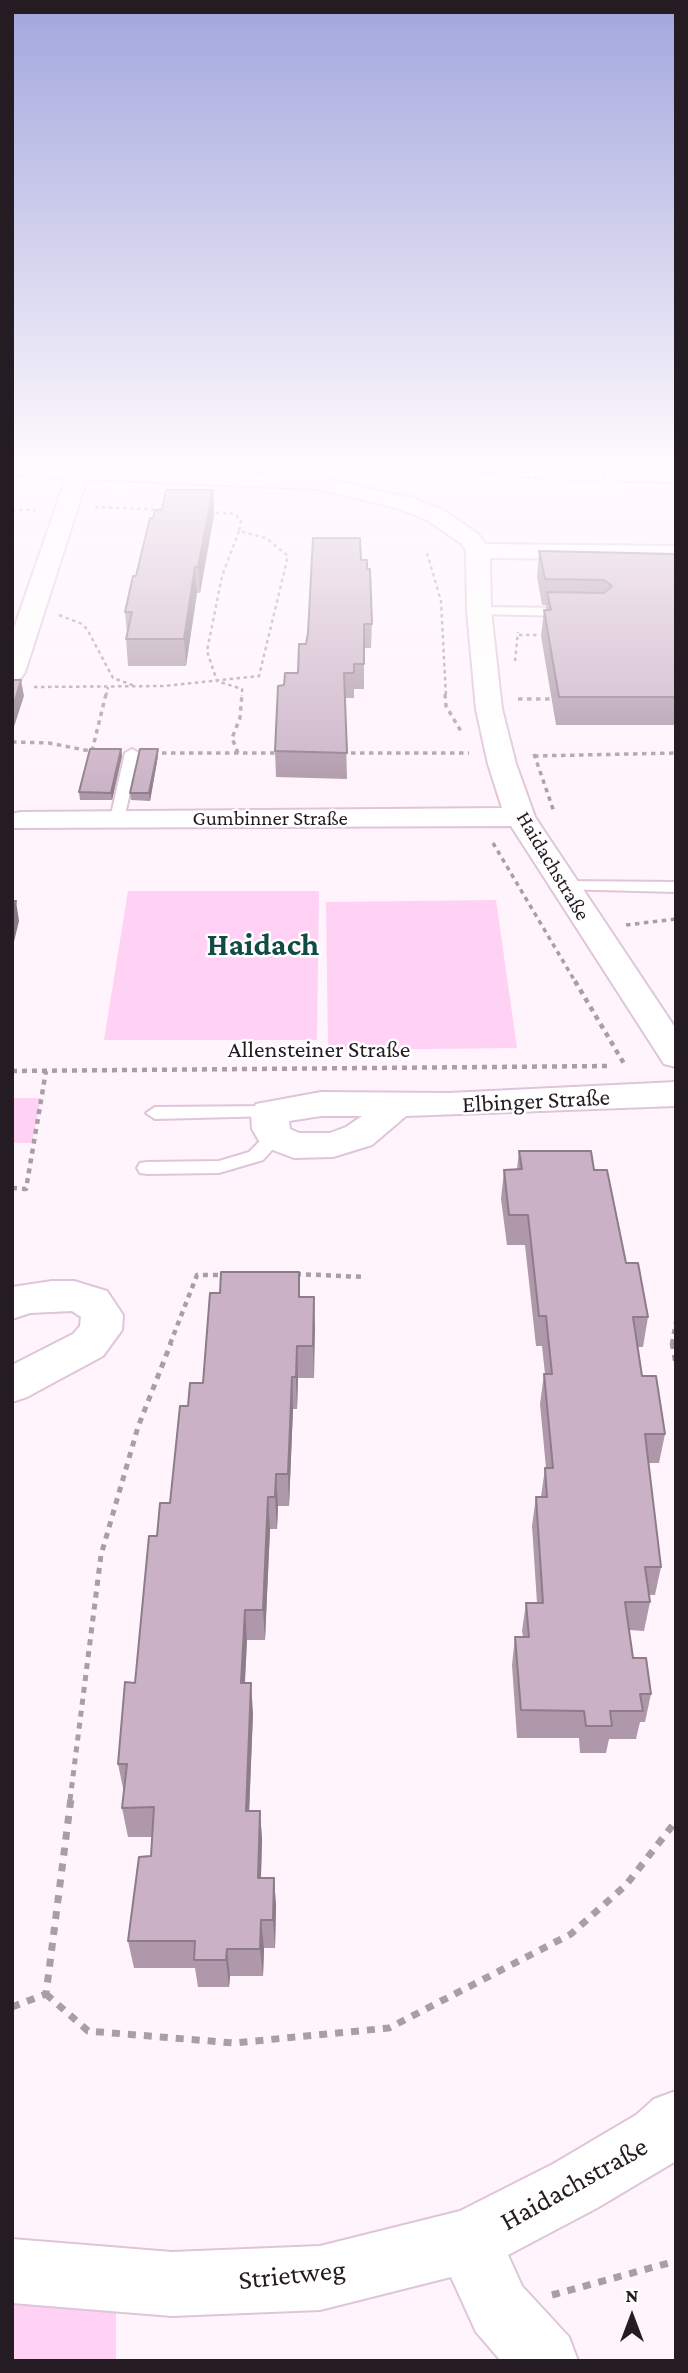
<!DOCTYPE html>
<html>
<head>
<meta charset="utf-8">
<style>
  body { margin:0 }
  #map { position:relative; width:688px; height:2373px; overflow:hidden; background:#fff4fc; font-family:"Crimson Pro",serif }
  canvas { display:block }
  .frame { position:absolute; inset:0; border:14px solid #251b23; pointer-events:none }
  .north { position:absolute; left:597px; top:2282px; width:70px; height:70px; -webkit-text-stroke:5px #fff; paint-order:stroke; rotate:0deg; font-size:19px; font-weight:700; line-height:28px; text-align:center; color:#251b23 }
  .north::after { content:''; display:block; margin:auto; width:24px; height:32px; background:#251b23; clip-path:polygon(50% 0,100% 100%,50% 72%,0 100%) }
</style>
</head>
<body>
<div id="map">
<canvas width="688" height="2373"></canvas>
<div class="frame"></div>
<div class="north">N</div>
</div>
<script>
const g = document.querySelector('canvas').getContext('2d');
g.lineJoin = 'round';
function fill(path, color) { g.fillStyle = color; g.fill(path, 'evenodd'); }
const shape = rows => new Path2D(rows.map(r => 'M' + r).join(''));
function trace(path, color, width, dash) { g.strokeStyle = color; g.lineWidth = width; g.lineCap = dash ? 'butt' : 'round'; g.setLineDash(dash || []); g.stroke(path); }
function label(font, color, halo, rows, align = 'center') {
  g.font = font + ' "Crimson Pro",serif'; g.lineWidth = 5; g.setLineDash([]); g.textBaseline = 'middle'; g.strokeStyle = halo; g.fillStyle = color; for (const [text, x, y, turn = 0] of rows) {
    g.save(); g.translate(x, y); g.rotate((+turn || 0) * Math.PI / 180); g.textAlign = isNaN(turn) ? turn : align; if (halo) g.strokeText(text, 0, 0); g.fillText(text, 0, 0); g.restore();
  }
}
const green = shape([
  [128,891,319,891,317,1040,104,1040],
  [496,900,517,1048,328,1050,326,902],
  [12,1098,41,1098,32,1143,12,1143],
  [12,2299,116,2311,116,2361,12,2361]
]);
const pathFar4 = shape([
  [589,467,608,474],
  [366,469,459,470,551,480,605,480],
  [95,507,167,510],
  [12,510,35,510],
  [239,531,222,576,207,651,217,681,242,689,242,696],
  [427,553,441,601,446,696],
  [59,615,82,624,87,629,113,678,135,686],
  [519,635,539,635],
  [515,661,518,632],
  [34,687,164,686,259,676,288,556,266,538,239,531,241,520,235,514,210,512],
  [106,696,108,687]
]);
const pathFar3 = shape([
  [445,694,446,706,462,733],
  [518,699,558,699],
  [12,742,49,743,95,752],
  [92,751,106,694],
  [153,753,280,753],
  [238,753,232,738,240,718,242,694],
  [342,753,469,753],
  [534,754,554,812],
  [534,756,676,753],
  [493,843,576,983],
  [626,925,676,919]
]);
const pathFar2 = shape([
  [575,981,626,1067],
  [12,1071,610,1066],
  [12,1188,26,1189,46,1071],
  [296,1274,365,1277],
  [170,1344,197,1275,224,1275],
  [672,1344,676,1322]
]);
const pathFar1 = shape([
  [672,1343,676,1364],
  [70,1800,101,1555,138,1427,171,1343]
]);
const path = shape([
  [46,1994,88,2031,234,2043,389,2028,571,1934,626,1885,676,1821],
  [12,2007,46,1994,71,1798],
  [552,2295,676,2261]
]);
const service = shape([
  [624,476,676,476,676,482,620,481,620,477,624,476],
  [479,607,569,608,575,612,569,616,475,614,475,608,479,607],
  [132,749,139,753,124,819,117,823,110,819,125,753,132,749],
  [564,881,676,882,676,892,558,889,556,886,564,881],
  [269,1106,278,1112,275,1116,155,1119,146,1113,155,1107,269,1106],
  [275,1131,282,1133,284,1137,263,1160,219,1173,147,1174,140,1173,137,1168,140,1163,147,1162,219,1161,249,1152,268,1133,275,1131]
]);
const minor = shape([
  [12,467,119,467,319,477,415,499,443,510,478,534,485,544,676,546,676,560,490,558,491,611,502,709,516,764,535,817,676,1029,676,1067,664,1064,511,826,12,828,12,814,20,812,502,808,488,764,476,709,467,611,466,551,462,544,427,520,400,509,319,489,87,479,25,672,21,678,12,680,12,634,66,478,12,475,12,467],
  [676,1082,676,1106,406,1116,372,1145,333,1157,294,1158,262,1146,252,1129,251,1112,256,1104,321,1092,449,1093,676,1082],
  [321,1116,362,1116,346,1127,330,1133,299,1133,290,1129,289,1121,321,1116],
  [52,1281,74,1281,107,1291,123,1315,122,1330,103,1356,27,1397,12,1402,12,1365,73,1334,80,1326,81,1317,72,1311,30,1313,12,1319,12,1287,52,1281],
  [676,2091,676,2161,597,2208,508,2255,522,2286,569,2337,578,2361,501,2361,476,2332,451,2277,320,2310,172,2316,12,2303,12,2239,172,2252,320,2246,460,2211,553,2164,636,2115,654,2099,676,2091]
]);
const wall = shape([
  [213,490,214,515,200,593,197,593,186,666,128,666,126,639,127,633,125,612,153,518,162,510],
  [539,551,676,554,676,725,556,725,541,636,544,610,546,610,546,605,542,605,537,577],
  [361,560,372,624,371,648,364,648,364,689,354,689,354,698,345,698,347,779,276,777,275,751,284,685,298,673,306,644],
  [121,749,122,756,112,800,80,800,79,792],
  [158,756,150,801,131,800,130,793],
  [519,1151,594,1170,626,1263,648,1317,643,1347,638,1347,642,1376,665,1434,659,1463,649,1463,661,1567,655,1595,649,1595,650,1602,644,1631,629,1630,633,1658,651,1694,645,1722,640,1722,636,1739,609,1739,606,1753,580,1753,579,1738,517,1738,512,1665,515,1637,523,1637,522,1631,526,1603,537,1603,532,1526,536,1497,541,1497,545,1468,546,1468,540,1404,544,1374,545,1374,542,1346,536,1346,525,1245,507,1245,501,1199,504,1170,517,1169],
  [299,1272,300,1297,314,1297,314,1378,298,1378,297,1409,293,1409,289,1506,278,1506,277,1529,270,1529,265,1640,247,1640,245,1683,253,1713,249,1811,260,1811,262,1840,261,1878,274,1878,276,1906,275,1948,264,1948,263,1976,230,1976,229,1987,198,1987,195,1968,134,1968,128,1941,151,1856,152,1837,128,1837,122,1808,124,1793,118,1764,135,1683,157,1536,170,1503,188,1406,203,1383,220,1293]
]);
const shadedWall = shape([
  [213,490,214,515,200,593,198,567],
  [195,567,197,593,186,666,184,639],
  [21,680,24,696,12,733,12,710],
  [121,749,122,756,112,800,111,793],
  [158,749,158,756,150,801,149,793],
  [16,901,19,921,12,950,12,916],
  [314,1297,315,1329,314,1378,313,1346],
  [297,1346,298,1378,297,1409,296,1377],
  [292,1377,293,1409,289,1506,288,1474],
  [276,1474,278,1506,277,1529,275,1497],
  [268,1497,270,1529,265,1640,263,1610],
  [245,1610,247,1640,243,1713,241,1683],
  [251,1683,253,1713,248,1840,246,1811],
  [260,1811,262,1840,260,1906,258,1878],
  [274,1878,276,1906,275,1948,273,1920],
  [261,1920,264,1948,263,1976,260,1949],
  [227,1949,230,1976,229,1987,226,1960]
]);
const building = shape([
  [166,490,213,490,198,567,195,567,184,639,126,639,132,612,125,612,133,576,136,576,150,518,153,518,155,510,162,510,166,490],
  [313,538,360,538,361,560,367,560,367,569,370,569,372,624,364,624,364,664,354,664,354,673,344,673,347,753,275,751,278,686,284,685,285,673,298,673,299,644,306,644,308,633,313,538],
  [539,551,676,554,676,697,559,697,544,610,551,610,547,592,604,593,612,586,604,580,545,579,539,551],
  [12,680,21,680,12,710,12,680],
  [90,749,121,749,111,793,79,792,90,749],
  [140,749,158,749,149,793,130,793,140,749],
  [12,901,16,901,12,916,12,901],
  [519,1151,591,1151,594,1170,607,1170,626,1263,638,1263,648,1317,633,1317,642,1376,656,1376,665,1434,645,1434,661,1567,645,1567,650,1602,625,1602,633,1658,646,1658,651,1694,640,1694,643,1711,610,1711,612,1726,586,1726,584,1711,521,1710,515,1637,529,1637,526,1603,543,1603,536,1497,547,1497,545,1468,553,1468,544,1374,552,1374,546,1316,539,1316,528,1215,509,1215,504,1170,522,1169,519,1151],
  [221,1272,299,1272,299,1297,314,1297,313,1346,297,1346,296,1377,292,1377,288,1474,276,1474,275,1497,268,1497,263,1610,245,1610,241,1683,251,1683,246,1811,260,1811,258,1878,274,1878,273,1920,261,1920,260,1949,227,1949,226,1960,194,1960,195,1941,128,1941,139,1857,151,1856,154,1807,122,1808,127,1764,118,1764,125,1682,135,1683,149,1536,157,1536,160,1503,170,1503,180,1406,188,1406,190,1383,203,1383,210,1293,220,1293,221,1272]
]);
const farStreetnames = [
  ["Gumbinner Straße",270,819],
  ["Haidachstraße",553,866,59]
];
const streetNames = [
  ["Allensteiner Straße",319,1050],
  ["Elbinger Straße",536,1101,-3]
];
const nearStreetnames = [
  ["Haidachstraße",574,2184,-29],
  ["Strietweg",292,2275,-6]
];
const districtNames = [
  ["Haidach",263,945]
];
fill(green, '#fed1f5');
trace(service, '#dfc5da', 4);
trace(minor, '#dfc5da', 4);
trace(pathFar4, '#a99ea6', 2.5, [3.5, 3.5]);
trace(pathFar3, '#a99ea6', 3.5, [4.5, 4.5]);
trace(pathFar2, '#a99ea6', 4.5, [5, 5]);
trace(pathFar1, '#a99ea6', 5, [6, 6]);
trace(path, '#a99ea6', 7, [8, 8]);
fill(service, '#fff');
fill(minor, '#fff');
fill(wall, '#ae98a9');
fill(shadedWall, '#8d7c8a');
fill(building, '#cab1c5');
trace(building, '#8d7c8a', 2);
const sky = g.createLinearGradient(0, 0, 0, 800);
sky.addColorStop(0, '#a1a6dc');
sky.addColorStop(0.58, '#fffafe');
sky.addColorStop(1, '#fffafe00');
g.fillStyle = sky;
g.fillRect(0, 0, 688, 800);
label('21px', '#251b23', '#fff', farStreetnames);
label('24px', '#251b23', '#fff', streetNames);
label('28px', '#251b23', '#fff', nearStreetnames);
label('bold 32px', '#104b44', '#fff', districtNames);
</script>
</body>
</html>
